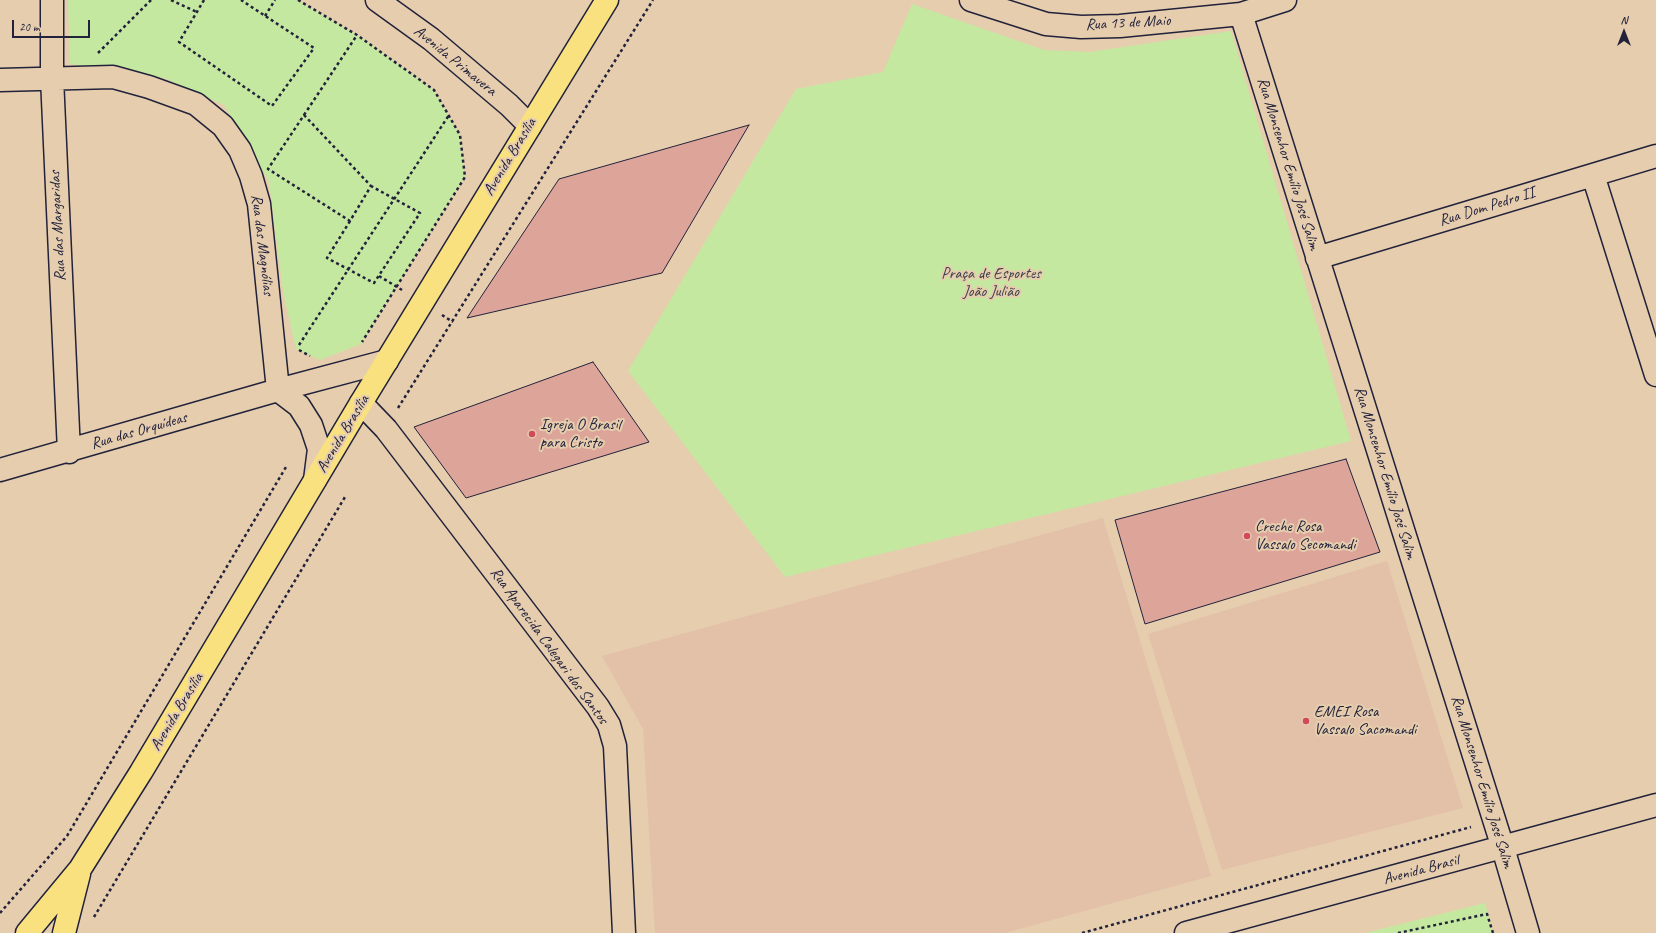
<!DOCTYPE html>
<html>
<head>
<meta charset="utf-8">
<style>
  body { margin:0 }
  #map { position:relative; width:1656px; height:933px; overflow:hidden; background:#e6cdae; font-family:Caveat,sans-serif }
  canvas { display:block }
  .north { position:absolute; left:1604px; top:12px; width:40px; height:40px; -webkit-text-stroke:3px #e6cdae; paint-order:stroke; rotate:0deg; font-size:11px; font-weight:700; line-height:16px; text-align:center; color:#22223b }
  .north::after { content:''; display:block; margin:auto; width:14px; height:18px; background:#22223b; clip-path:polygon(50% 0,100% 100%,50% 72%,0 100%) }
  .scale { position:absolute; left:12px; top:20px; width:78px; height:18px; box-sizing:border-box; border:2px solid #22223b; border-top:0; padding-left:5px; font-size:12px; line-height:14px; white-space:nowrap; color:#22223b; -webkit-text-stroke:3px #e6cdae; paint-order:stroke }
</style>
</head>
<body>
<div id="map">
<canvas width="1656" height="933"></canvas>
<div class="north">N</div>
<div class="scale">20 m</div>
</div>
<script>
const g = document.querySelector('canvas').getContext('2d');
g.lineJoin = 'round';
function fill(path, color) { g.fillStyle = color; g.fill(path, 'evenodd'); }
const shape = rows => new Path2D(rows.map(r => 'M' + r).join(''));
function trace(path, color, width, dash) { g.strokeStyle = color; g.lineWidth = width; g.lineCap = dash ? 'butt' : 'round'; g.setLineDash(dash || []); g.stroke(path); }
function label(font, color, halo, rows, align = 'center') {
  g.font = font + ' Caveat,sans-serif'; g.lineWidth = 4; g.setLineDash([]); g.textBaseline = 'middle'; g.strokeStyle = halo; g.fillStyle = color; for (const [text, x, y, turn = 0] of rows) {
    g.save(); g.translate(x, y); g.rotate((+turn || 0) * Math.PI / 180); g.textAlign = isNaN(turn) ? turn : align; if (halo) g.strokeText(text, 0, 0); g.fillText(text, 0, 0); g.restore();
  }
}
const built = shape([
  [1103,518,1211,876,1005,933,655,933,643,729,602,656],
  [1387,561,1463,808,1222,870,1148,634]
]);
const green = shape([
  [68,0,298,0,364,39,434,90,460,135,465,177,361,344,320,360,296,349,283,292,269,182,224,105,164,78,70,64],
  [912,4,1044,50,1089,52,1231,31,1351,441,785,577,628,371,796,89,883,72],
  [1485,903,1493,933,1365,933]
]);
const building = shape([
  [749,125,662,273,467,318,559,179,749,125],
  [593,362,649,442,466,498,414,427,593,362],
  [1346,459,1380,552,1145,624,1115,520,1346,459]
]);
const path = shape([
  [171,0,197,12],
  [204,0,179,42,272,106,314,48,241,0],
  [298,0,357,35,434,90,460,135,465,177,362,342],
  [265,16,275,0],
  [98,53,151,0],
  [304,115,371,186,350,221,268,169,304,115],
  [304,115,357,35],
  [350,221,327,258,374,283,420,213,371,186],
  [379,276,402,290],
  [442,315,453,322],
  [299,345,449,115],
  [299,350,310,356],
  [398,408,653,0],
  [0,913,67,836,286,467],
  [94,917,345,497],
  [1082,933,1471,827],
  [1398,933,1487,914,1493,933]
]);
const minor = shape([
  [52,0,52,78,69,452],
  [377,0,431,39,509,105,530,126],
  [971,0,1046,24,1081,27,1120,26,1241,14,1285,0],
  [1241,14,1503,848,1528,933],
  [0,80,113,77,149,87,196,104,223,126,240,150,251,176,259,204,278,390],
  [1593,175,1656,375],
  [1317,258,1656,156],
  [278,390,299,406,311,425,319,449,315,480],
  [361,403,386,429,598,707,609,725,615,746,624,933],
  [0,470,278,390,387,361],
  [1186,933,1656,805]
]);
const major = shape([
  [27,933,80,869,141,772,361,403,607,0],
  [64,933,79,874]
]);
const markers = [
  [532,434,4,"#d1495b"],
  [1247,536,4,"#d1495b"],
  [1306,721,4,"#d1495b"]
];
const streetNames = [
  ["Rua 13 de Maio",1128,23,-3],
  ["Avenida Primavera",455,61,39],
  ["Avenida Brasília",510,157,-59],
  ["Rua Monsenhor Emílio José Salim",1288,164,73],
  ["Rua Dom Pedro II",1487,207,-17],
  ["Rua das Margaridas",58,226,-93],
  ["Rua das Magnólias",262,245,83],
  ["Rua das Orquídeas",139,431,-16],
  ["Avenida Brasília",343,434,-59],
  ["Rua Monsenhor Emílio José Salim",1385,473,73],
  ["Rua Aparecida Calegari dos Santos",549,646,54],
  ["Avenida Brasília",177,712,-59],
  ["Rua Monsenhor Emílio José Salim",1482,782,73],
  ["Avenida Brasil",1421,870,-15]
];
const parkNames = [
  ["Praça de Esportes",991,274],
  ["João Julião",991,292]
];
const poiNames = [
  ["Igreja O Brasil",540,425],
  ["para Cristo",540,443],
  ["Creche Rosa",1255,527],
  ["Vassalo Secomandi",1255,545],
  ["EMEI Rosa",1314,712],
  ["Vassalo Sacomandi",1314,730]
];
fill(built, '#e3c1a8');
fill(green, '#c5e8a1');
fill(building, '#dda499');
trace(building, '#22223b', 1);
trace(minor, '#22223b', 25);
trace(major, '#22223b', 25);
trace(path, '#22223b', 2.5, [3, 3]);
trace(minor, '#e6cdae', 22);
trace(major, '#fae180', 22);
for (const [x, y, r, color] of markers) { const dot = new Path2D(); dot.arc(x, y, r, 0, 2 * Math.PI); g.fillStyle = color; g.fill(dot); trace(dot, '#e6cdae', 1.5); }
label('16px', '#22223b', '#e6cdae', streetNames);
label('16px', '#3a404a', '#e6cdae', parkNames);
label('16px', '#22223b', '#e6cdae', poiNames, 'left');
</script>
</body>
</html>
